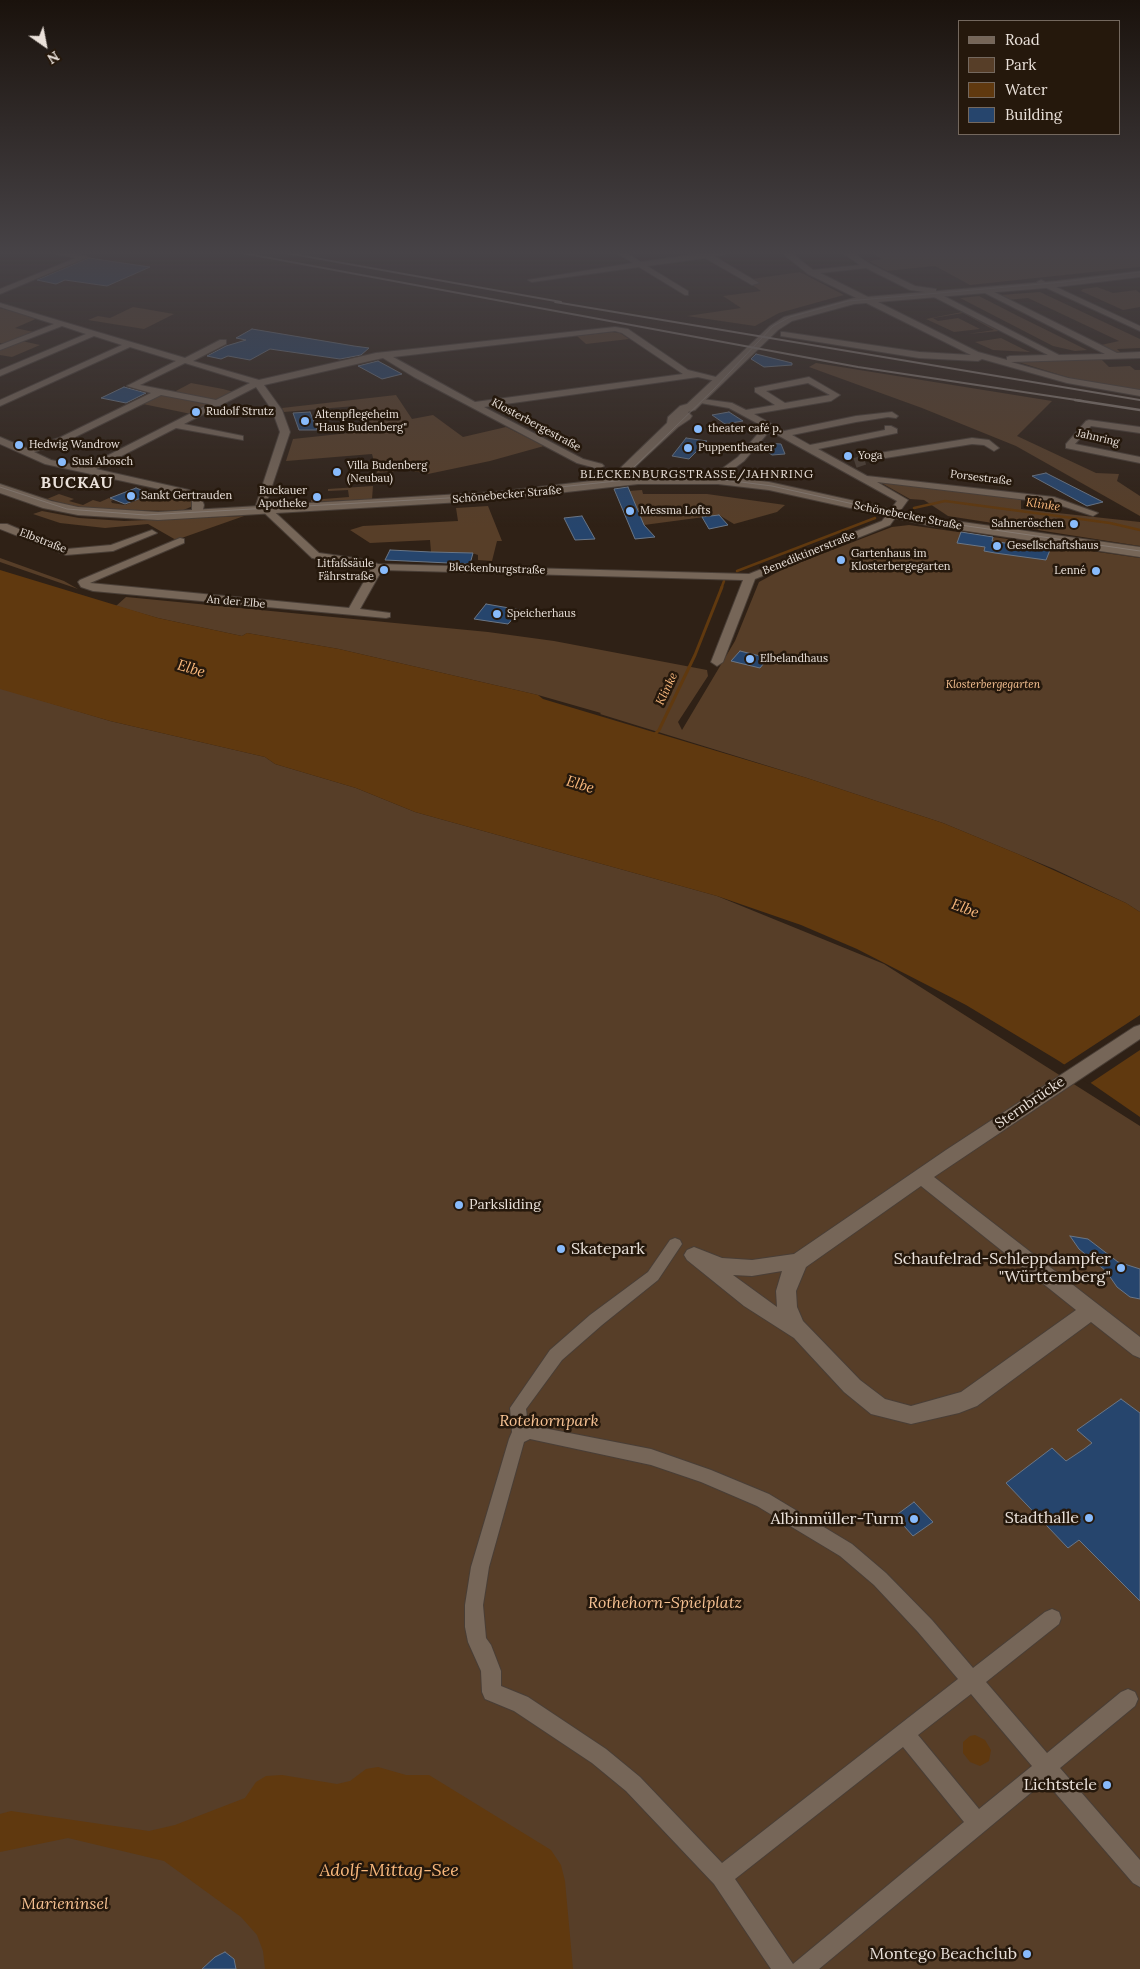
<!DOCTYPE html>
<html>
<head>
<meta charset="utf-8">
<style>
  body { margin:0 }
  #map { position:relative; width:1140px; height:1969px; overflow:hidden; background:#2f2116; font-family:Lora,serif }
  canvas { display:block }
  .legend { position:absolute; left:958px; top:20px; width:162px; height:115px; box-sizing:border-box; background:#25180c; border:1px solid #74685e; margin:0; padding:6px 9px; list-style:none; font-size:15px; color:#eae1da }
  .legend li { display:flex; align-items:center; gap:10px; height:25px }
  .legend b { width:25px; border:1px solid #74685e }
  .north { position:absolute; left:20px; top:20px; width:50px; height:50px; -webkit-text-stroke:4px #25180c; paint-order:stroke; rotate:147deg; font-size:14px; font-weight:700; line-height:20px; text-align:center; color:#eae1da }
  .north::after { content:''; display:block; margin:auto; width:18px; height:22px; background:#eae1da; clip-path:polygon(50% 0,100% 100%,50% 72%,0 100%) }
</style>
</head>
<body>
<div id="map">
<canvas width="1140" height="1969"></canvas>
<ul class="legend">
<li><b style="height:6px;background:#766658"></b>Road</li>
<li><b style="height:14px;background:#573e28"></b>Park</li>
<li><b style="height:14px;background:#60390f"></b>Water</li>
<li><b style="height:14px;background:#26456d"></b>Building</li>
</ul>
<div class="north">N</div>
</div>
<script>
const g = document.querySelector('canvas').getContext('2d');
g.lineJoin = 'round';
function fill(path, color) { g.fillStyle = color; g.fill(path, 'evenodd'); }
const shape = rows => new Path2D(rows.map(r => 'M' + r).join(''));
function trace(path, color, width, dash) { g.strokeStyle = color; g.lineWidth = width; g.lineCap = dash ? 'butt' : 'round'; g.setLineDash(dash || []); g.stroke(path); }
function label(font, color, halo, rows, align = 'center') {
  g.font = font + ' Lora,serif'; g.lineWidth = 5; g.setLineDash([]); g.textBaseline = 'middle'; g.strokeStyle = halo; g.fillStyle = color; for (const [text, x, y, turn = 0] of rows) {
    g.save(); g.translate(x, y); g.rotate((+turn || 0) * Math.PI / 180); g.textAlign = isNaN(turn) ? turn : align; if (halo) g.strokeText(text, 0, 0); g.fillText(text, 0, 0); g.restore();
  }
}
const green = shape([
  [870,252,1140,252,1140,267,970,285,935,266,887,271,869,261,882,259],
  [800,272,844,295,779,313,755,326,687,316,741,308,723,296,761,291,745,280],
  [1097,287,1113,293,1136,290,1140,293,1140,307,1123,310,1081,291,1083,289],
  [996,291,1000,295,1040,292,1140,339,1140,348,1117,349,1121,353,1115,353,1101,345,1119,341,1028,298,1007,300,993,292],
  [979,296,1018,316,1087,350,1075,351,1053,346,960,298],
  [133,307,174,314,144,329,88,320,98,316,110,318],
  [0,308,38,318,15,328,34,332,6,344,0,343],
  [962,312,999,331,968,334,994,330,963,313,933,318,938,321,958,318,980,329,954,332,926,319],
  [612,332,620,333,629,339,586,344,577,336],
  [1001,338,1023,349,1030,352,993,350,975,342],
  [22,341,40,345,12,357,0,355,0,350],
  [1101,359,1109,367,1130,366,1135,370,1140,370,1140,390,1080,381,1015,361],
  [816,363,1052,401,1017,436,1096,473,1119,474,1117,481,1140,496,1140,516,1016,446,922,408,809,367],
  [191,383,223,389,234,392,217,400,174,392],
  [161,395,191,401,209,405,191,414,143,404],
  [396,395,412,419,433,415,463,437,506,427,544,446,490,461,428,474,408,470,377,473,372,454,286,461,293,439,377,430,355,406,284,412,282,408],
  [878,481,1021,498,1021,509,1140,522,1140,546,948,516,924,500,910,499],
  [373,486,372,499,311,502,311,500,349,497,348,490,328,491,328,489],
  [163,490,189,498,193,501,193,506,181,511,89,510,47,499,59,494,74,499,69,501,83,505,93,500,100,502,109,498,113,500,111,501,112,503,125,505],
  [642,490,643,494,707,494,785,505,777,512,734,524,719,515,644,525,629,491],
  [488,506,502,541,497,541,492,561,478,560,478,555,472,553,431,552,430,540,370,543,350,530,363,526,458,521,456,508],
  [42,511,79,518,124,521,244,516,176,540,148,524,105,528,60,523,33,514],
  [909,525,1140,558,1140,912,1126,903,1054,869,943,823,807,778,600,714,601,713,538,695,339,649,247,633,242,636,158,618,116,606,126,597,488,632,554,641,707,670,708,676,678,722,682,730,735,641,759,582,783,569,892,527],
  [0,558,64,581,78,589,0,562],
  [0,688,110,721,265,757,275,764,356,788,415,812,717,896,884,964,1140,1126,1140,1969,0,1969]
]);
const water = shape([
  [0,570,158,618,242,636,247,633,339,649,538,695,543,699,807,778,943,823,1018,854,1126,903,1140,912,1140,1117,1059,1061,966,1005,857,949,801,925,717,896,415,812,356,788,275,764,265,757,110,721,0,689],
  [975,1735,985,1740,991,1750,989,1761,980,1766,970,1762,963,1753,963,1742,970,1736],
  [378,1767,406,1775,429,1775,551,1850,561,1865,565,1881,573,1969,265,1969,263,1951,257,1935,241,1917,164,1861,68,1838,0,1852,0,1814,11,1811,149,1831,175,1825,245,1798,256,1782,266,1776,282,1775,337,1784,350,1781,366,1769]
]);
const pier = shape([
  [1140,1015,1140,1050,1089,1084,1062,1066]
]);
const streamFar1 = shape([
  [914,508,945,501,1110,523,1140,530],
  [737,571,875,518],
  [721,589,724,581]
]);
const stream = shape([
  [653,736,659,730,695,655,722,587]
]);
const building = shape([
  [89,258,150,267,107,286,65,280,56,284,37,280,89,258],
  [252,329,354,346,369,348,361,355,340,359,270,349,250,360,228,356,221,359,207,356,226,346,246,340,236,338,252,329],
  [756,354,792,363,792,365,764,367,751,359,756,354],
  [378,361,402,374,382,379,358,366,378,361],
  [124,387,146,393,126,403,101,398,124,387],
  [310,412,317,430,299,430,293,413,310,412],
  [729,412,743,421,725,424,712,415,729,412],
  [686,438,707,441,689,459,672,456,686,438],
  [762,443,781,444,785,454,772,455,759,446,762,443],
  [1046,473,1103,502,1087,506,1032,476,1046,473],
  [628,487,644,525,655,537,635,539,614,489,628,487],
  [136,488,152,494,125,504,110,498,136,488],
  [719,515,728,525,709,529,702,517,719,515],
  [582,516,595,539,575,540,564,518,582,516],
  [961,532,993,537,992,541,1050,550,1046,560,995,553,984,551,985,547,957,543,961,532],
  [390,550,431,552,473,553,470,564,385,560,390,550],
  [486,604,521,610,508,624,474,619,486,604],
  [740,651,768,658,760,668,731,661,740,651],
  [1070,1236,1088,1239,1118,1262,1140,1269,1140,1299,1130,1297,1117,1287,1106,1271,1079,1249,1070,1236],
  [1121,1399,1140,1413,1140,1601,1079,1540,1068,1548,1006,1483,1052,1448,1066,1461,1084,1449,1092,1443,1077,1430,1121,1399],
  [914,1502,933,1522,913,1536,895,1516,914,1502],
  [225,1952,234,1959,236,1969,202,1969,215,1957,225,1952]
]);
const minorTunnel = shape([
  [855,463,873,457]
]);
const pedestrian = shape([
  [675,1238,680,1240,682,1244,658,1280,602,1325,562,1360,526,1409,528,1425,651,1449,711,1470,769,1494,852,1544,886,1573,932,1620,973,1668,1045,1612,1052,1609,1059,1612,1061,1618,1059,1624,986,1682,1047,1753,1121,1692,1128,1689,1135,1692,1138,1699,1135,1706,1060,1768,1140,1860,1140,1887,1133,1883,1045,1781,819,1969,771,1969,714,1884,626,1791,592,1763,514,1711,485,1699,482,1692,481,1671,468,1642,465,1627,465,1605,471,1567,509,1439,512,1432,510,1408,550,1350,590,1315,648,1272,670,1240,675,1238],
  [530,1439,651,1465,701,1482,757,1506,840,1556,874,1585,918,1632,958,1679,722,1863,640,1777,606,1749,528,1697,501,1686,501,1671,491,1645,486,1638,483,1605,489,1567,524,1442,530,1439],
  [971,1694,1032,1766,979,1809,918,1735,971,1694],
  [903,1747,964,1822,793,1964,735,1879,903,1747]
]);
const minor = shape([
  [49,252,66,252,88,257,0,294,0,289,76,258,49,252],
  [616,252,625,252,641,262,706,253,734,252,714,256,759,283,752,285,705,258,647,266,688,291,688,295,685,295,639,267,532,282,528,280,633,263,616,252],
  [781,252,790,252,813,270,860,265,842,252,851,252,870,264,915,286,936,289,936,292,1059,355,1105,354,979,290,986,288,1117,353,1140,352,1140,358,1011,362,1068,378,1140,390,1140,396,1067,383,982,359,978,361,919,358,781,336,781,332,784,332,919,352,971,355,808,274,781,252],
  [866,268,910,290,932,293,932,296,1048,355,1010,356,1007,357,1007,360,978,352,820,273,866,268],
  [1041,280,1140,326,1140,331,1038,284,1037,282,1041,280],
  [0,303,185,358,220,340,226,340,226,344,193,361,259,380,376,353,615,327,628,329,688,370,724,379,720,382,698,377,484,407,583,459,602,464,604,466,599,469,577,463,414,377,383,358,264,385,282,410,290,432,266,504,319,553,362,559,378,564,749,574,882,521,897,501,772,432,767,434,744,461,724,476,722,482,714,482,716,473,738,457,761,430,766,428,729,408,695,402,695,398,732,403,746,410,775,405,755,392,755,388,809,377,840,395,831,401,754,414,784,431,856,416,892,412,898,416,896,418,888,417,856,422,792,435,810,445,885,430,885,426,891,426,897,429,897,433,818,449,867,476,1054,497,1098,513,1093,516,1053,503,877,482,908,500,890,525,755,579,723,662,717,666,711,662,743,580,382,570,360,609,390,613,390,617,386,618,93,591,81,587,78,582,80,580,180,538,184,539,184,543,90,583,349,608,371,569,312,558,256,505,280,432,272,410,256,387,184,424,243,436,243,440,176,428,96,469,189,490,201,497,204,505,202,514,197,517,192,514,192,501,182,494,45,464,0,444,0,437,26,448,59,438,151,393,127,386,176,361,130,347,0,406,0,400,122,345,94,336,0,376,0,370,86,334,62,326,0,350,0,345,54,324,0,307,0,303],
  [615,331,622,333,683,374,475,402,393,357,615,331],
  [185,363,250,383,216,400,140,385,185,363],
  [808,383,830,395,785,403,766,391,808,383],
  [161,395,209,404,85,467,51,460,34,452,65,442,161,395],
  [1089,420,1140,427,1140,433,1091,426,1075,444,1140,457,1140,463,1066,448,1066,444,1086,421,1089,420],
  [972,438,989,440,999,448,994,451,984,445,972,444,873,460,868,457,873,454,972,438],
  [0,524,7,524,67,549,111,545,152,530,157,533,113,551,66,555,0,529,0,524],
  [1140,1025,1140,1039,934,1177,1140,1337,1140,1358,1133,1355,1091,1322,977,1406,959,1413,911,1424,871,1414,844,1392,794,1338,744,1306,687,1260,684,1255,687,1250,694,1247,722,1258,752,1260,794,1254,946,1150,1134,1027,1140,1025],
  [921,1186,1076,1310,961,1392,911,1406,885,1399,860,1380,803,1321,797,1307,796,1291,806,1267,921,1186],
  [782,1271,776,1291,777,1307,733,1275,752,1276,782,1271]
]);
const secondary = shape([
  [1140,271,1140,277,1057,287,854,304,792,321,778,330,695,410,688,412,692,416,690,419,678,427,624,477,718,476,769,482,927,517,1140,547,1140,557,927,525,769,490,718,484,638,484,495,500,158,520,78,515,43,508,0,493,0,484,51,501,78,507,158,512,495,492,609,479,667,423,668,417,680,406,687,404,770,326,784,317,854,298,1057,281,1140,271]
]);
const tram = shape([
  [618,480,627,474,715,388,773,326,790,317,848,301,1064,282,1140,272],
  [0,487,67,509,145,515,466,497,635,479,718,479,772,486,926,520,1140,551]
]);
const railFar1 = shape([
  [237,252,858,367,1083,401],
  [281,252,561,302],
  [555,302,1140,400]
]);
const rail = shape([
  [1075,400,1140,410]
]);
const markers = [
  [196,412,5,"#88bbfc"],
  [305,421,5,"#88bbfc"],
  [698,429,5,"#88bbfc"],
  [19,445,5,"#88bbfc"],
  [688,448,5,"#88bbfc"],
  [848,456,5,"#88bbfc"],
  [62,462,5,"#88bbfc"],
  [337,472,5,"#88bbfc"],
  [131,496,5,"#88bbfc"],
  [317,497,5,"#88bbfc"],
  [630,511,5,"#88bbfc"],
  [1074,524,5,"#88bbfc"],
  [997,546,5,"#88bbfc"],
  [841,560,5,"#88bbfc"],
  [384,570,5,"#88bbfc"],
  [1096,571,5,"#88bbfc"],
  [497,614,5,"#88bbfc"],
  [750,659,5,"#88bbfc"],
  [459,1205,5,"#88bbfc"],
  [561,1249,5,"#88bbfc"],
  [1121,1268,5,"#88bbfc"],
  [1089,1518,5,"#88bbfc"],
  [914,1519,5,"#88bbfc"],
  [1107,1785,5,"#88bbfc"],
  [1027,1954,5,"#88bbfc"]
];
const farPoinames = [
  ["Rudolf Strutz",206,412],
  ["Altenpflegeheim",315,415],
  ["\"Haus Budenberg\"",315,428],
  ["theater café p.",708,429],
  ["Hedwig Wandrow",29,445],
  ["Puppentheater",698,448],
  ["Yoga",858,456],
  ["Susi Abosch",72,462],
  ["Villa Budenberg",347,466],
  ["(Neubau)",347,479],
  ["Buckauer",307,491,"right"],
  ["Apotheke",307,504,"right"],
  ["Sankt Gertrauden",141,496],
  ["Messma Lofts",640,511],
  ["Sahneröschen",1064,524,"right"],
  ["Gesellschaftshaus",1007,546],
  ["Gartenhaus im",851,554],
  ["Klosterbergegarten",851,567],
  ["Litfaßsäule",374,564,"right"],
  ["Fährstraße",374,577,"right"],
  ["Lenné",1086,571,"right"],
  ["Speicherhaus",507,614],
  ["Elbelandhaus",760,659]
];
const farStreetnames = [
  ["Klosterbergestraße",536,425,28],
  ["Jahnring",1098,438,13],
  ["Porsestraße",981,478,7],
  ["Schönebecker Straße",507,495,-5],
  ["Schönebecker Straße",908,516,11],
  ["Elbstraße",43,541,21],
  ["Benediktinerstraße",809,553,-22],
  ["Bleckenburgstraße",497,569,2],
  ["An der Elbe",236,602,5]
];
const farParknames = [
  ["Klosterbergegarten",993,685]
];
const farNeighbourhoodnames = [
  ["BLECKENBURGSTRASSE/JAHNRING",697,475]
];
const farWaternames = [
  ["Klinke",1043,505,8],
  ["Klinke",667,689,-65]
];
const streetNames = [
  ["Sternbrücke",1030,1103,-34]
];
const poiNames = [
  ["Parksliding",469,1205]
];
const waterNames = [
  ["Elbe",191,669,17],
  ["Elbe",580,785,17],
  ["Elbe",965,909,21]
];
const farDistrictnames = [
  ["BUCKAU",77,483]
];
const nearPoinames = [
  ["Skatepark",571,1249,"left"],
  ["Schaufelrad-Schleppdampfer",1111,1259],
  ["\"Württemberg\"",1111,1277],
  ["Stadthalle",1079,1518],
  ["Albinmüller-Turm",904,1519],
  ["Lichtstele",1097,1785],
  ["Montego Beachclub",1017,1954]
];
const nearParknames = [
  ["Rotehornpark",549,1421],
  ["Rothehorn-Spielplatz",665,1603],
  ["Marieninsel",65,1904]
];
const nearWaternames = [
  ["Adolf-Mittag-See",389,1871]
];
fill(green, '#573e28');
fill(water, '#60390f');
fill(pier, '#2f2116');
trace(streamFar1, '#60390f', 2.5);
trace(stream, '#60390f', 3);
fill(building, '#26456d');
trace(building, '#6a7686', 1);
trace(minorTunnel, '#4b3e33', 10, [10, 5]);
trace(pedestrian, '#493e36', 2);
trace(minor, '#493e36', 2);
trace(secondary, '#493e36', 2);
fill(pedestrian, '#766658');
fill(minor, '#766658');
fill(secondary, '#766658');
trace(tram, '#867a71', 1);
trace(railFar1, '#867a71', 2);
trace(rail, '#867a71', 2.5);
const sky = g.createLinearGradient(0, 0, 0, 528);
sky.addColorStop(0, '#1a120c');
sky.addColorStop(0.48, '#474347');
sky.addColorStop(1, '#47434700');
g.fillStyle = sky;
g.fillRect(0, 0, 1140, 528);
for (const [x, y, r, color] of markers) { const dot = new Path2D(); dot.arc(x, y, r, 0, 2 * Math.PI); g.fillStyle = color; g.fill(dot); trace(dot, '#25180c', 2); }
label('11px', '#eae1da', '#25180c', farPoinames, 'left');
label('11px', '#eae1da', '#25180c', farStreetnames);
label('italic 11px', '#f7c293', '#25180c', farParknames);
g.letterSpacing = '1px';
label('12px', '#eae1da', '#25180c', farNeighbourhoodnames);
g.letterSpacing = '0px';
label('italic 12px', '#f9b87c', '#25180c', farWaternames);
label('14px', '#eae1da', '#25180c', streetNames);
label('14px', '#eae1da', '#25180c', poiNames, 'left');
label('italic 15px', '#f9b87c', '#25180c', waterNames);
g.letterSpacing = '1px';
label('bold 16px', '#eae1da', '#25180c', farDistrictnames);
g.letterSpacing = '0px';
label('16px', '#eae1da', '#25180c', nearPoinames, 'right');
label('italic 16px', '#f7c293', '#25180c', nearParknames);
label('italic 18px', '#f9b87c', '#25180c', nearWaternames);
</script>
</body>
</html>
